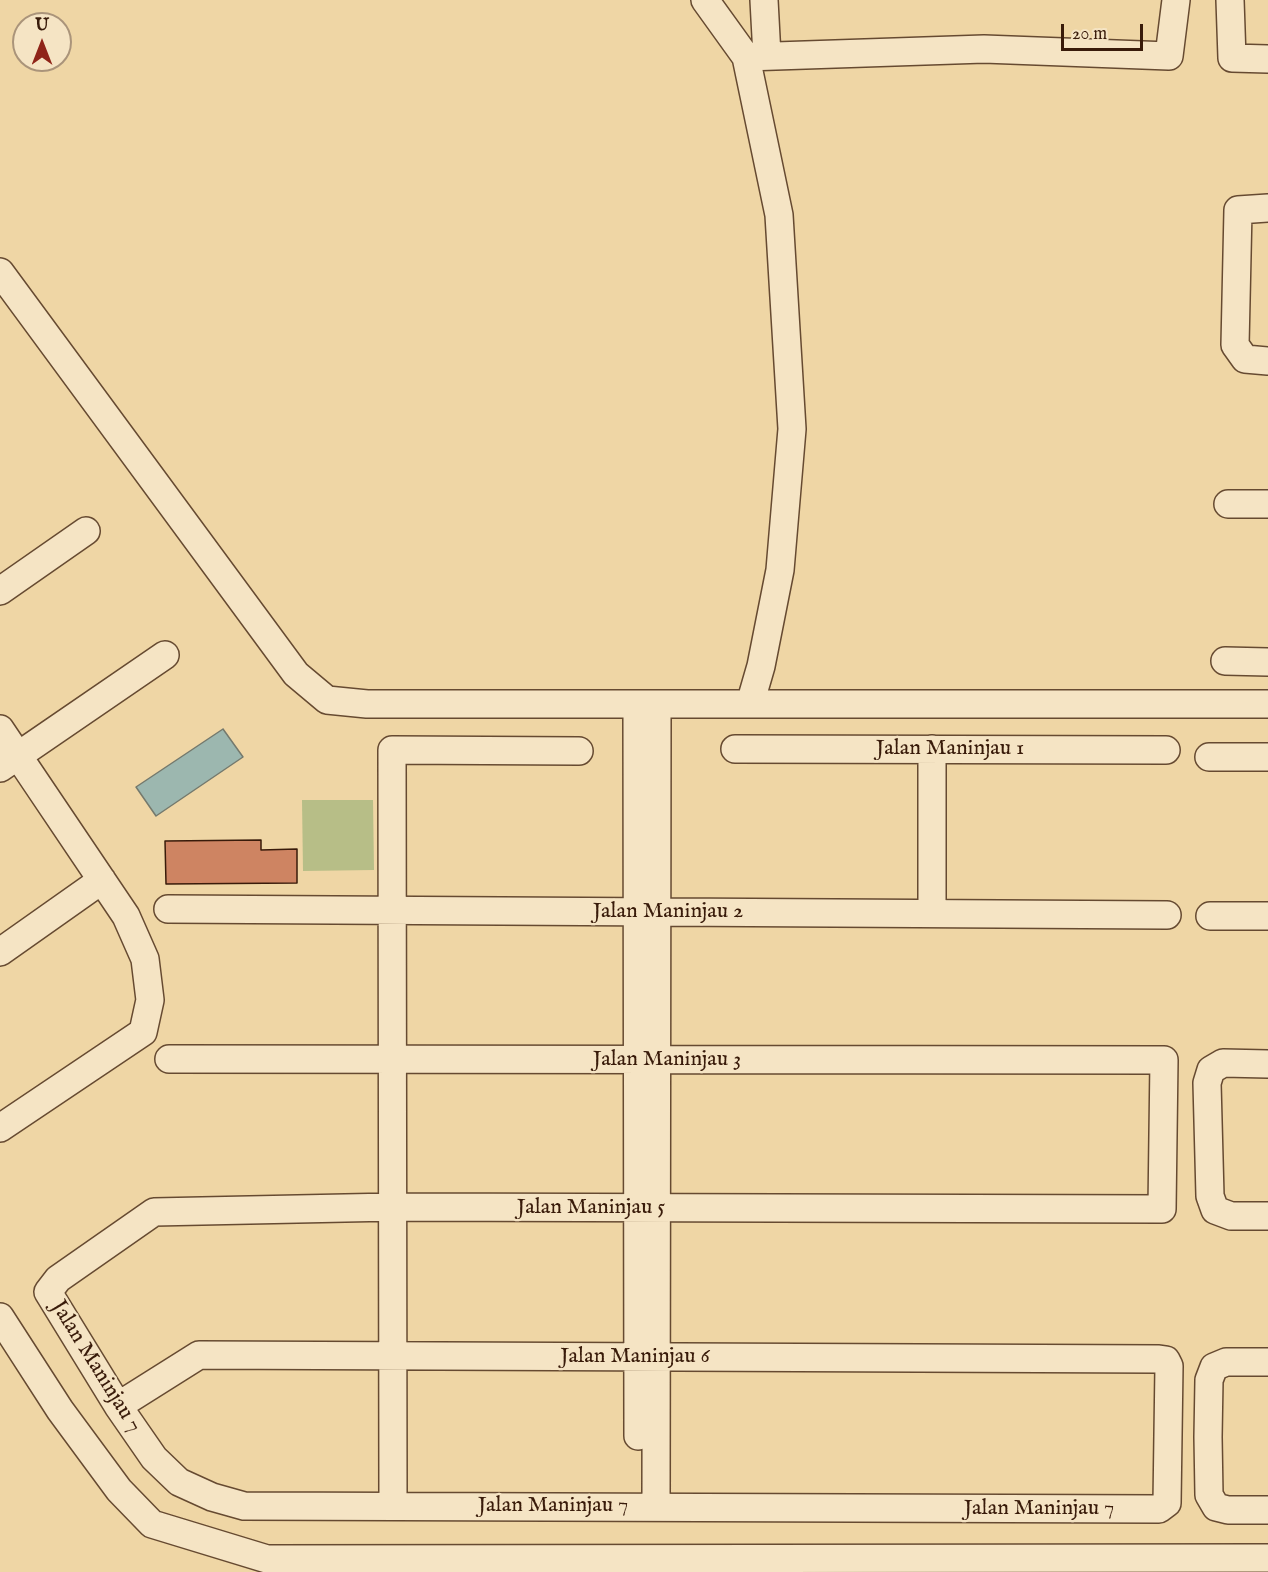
<!DOCTYPE html>
<html>
<head>
<meta charset="utf-8">
<style>
  body { margin:0 }
  #map { position:relative; width:1268px; height:1572px; overflow:hidden; background:#efd6a5; font-family:"IM FELL English",serif }
  canvas { display:block }
  .north { position:absolute; left:12px; top:12px; width:60px; height:60px; box-sizing:border-box; background:#f5e4c4; border:2px solid #aa947a; border-radius:50%; rotate:0deg; font-size:16px; font-weight:700; line-height:24px; text-align:center; color:#391b0a }
  .north::after { content:''; display:block; margin:auto; width:21px; height:27px; background:#8f2418; clip-path:polygon(50% 0,100% 100%,50% 72%,0 100%) }
  .scale { position:absolute; left:1061px; top:24px; width:82px; height:27px; box-sizing:border-box; border:3px solid #391b0a; border-top:0; padding-left:8px; font-size:18px; line-height:21px; white-space:nowrap; color:#391b0a; -webkit-text-stroke:4px #f5e4c4; paint-order:stroke }
</style>
</head>
<body>
<div id="map">
<canvas width="1268" height="1572"></canvas>
<div class="north">U</div>
<div class="scale">20 m</div>
</div>
<script>
const g = document.querySelector('canvas').getContext('2d');
g.lineJoin = 'round';
function fill(path, color) { g.fillStyle = color; g.fill(path, 'evenodd'); }
const shape = rows => new Path2D(rows.map(r => 'M' + r).join(''));
function trace(path, color, width, dash) { g.strokeStyle = color; g.lineWidth = width; g.lineCap = dash ? 'butt' : 'round'; g.setLineDash(dash || []); g.stroke(path); }
function label(font, color, halo, rows, align = 'center') {
  g.font = font + ' "IM FELL English",serif'; g.lineWidth = 4.5; g.setLineDash([]); g.textBaseline = 'middle'; g.strokeStyle = halo; g.fillStyle = color; for (const [text, x, y, turn = 0] of rows) {
    g.save(); g.translate(x, y); g.rotate((+turn || 0) * Math.PI / 180); g.textAlign = isNaN(turn) ? turn : align; if (halo) g.strokeText(text, 0, 0); g.fillText(text, 0, 0); g.restore();
  }
}
const green = shape([
  [302,800,373,800,374,870,303,871]
]);
const water = shape([
  [223,729,243,757,156,816,136,787,223,729]
]);
const building = shape([
  [261,840,261,850,297,849,297,883,166,884,165,841,261,840]
]);
const minor = shape([
  [705,0,746,57,984,49,1169,56,1176,0],
  [764,0,767,56],
  [1230,0,1232,58,1268,59],
  [746,57,779,215,792,429,780,570,761,666,750,704],
  [1268,208,1238,210,1235,345,1245,359,1268,361],
  [0,272,296,674,327,700,367,704,1268,704],
  [1228,504,1268,504],
  [0,591,86,531],
  [1225,661,1268,662],
  [637,704,638,1436],
  [0,729,126,916,145,959,150,1000,143,1032,0,1128],
  [735,749,1166,750],
  [1209,757,1268,757],
  [0,768,165,655],
  [168,909,1167,915],
  [932,913,932,749],
  [1210,916,1268,916],
  [0,952,102,880],
  [1268,1064,1223,1063,1211,1070,1207,1083,1210,1196,1215,1210,1231,1216,1268,1216],
  [0,1317,60,1410,119,1490,152,1524,267,1559,1268,1558],
  [1268,1362,1226,1362,1214,1367,1209,1380,1208,1437,1209,1495,1216,1507,1228,1510,1268,1510],
  [118,1406,199,1355,1159,1359,1166,1360,1169,1366,1167,1503,1159,1509,244,1506,212,1497,179,1482,154,1458,118,1406,48,1292,58,1279,154,1212,393,1207,1162,1209,1164,1060,169,1059],
  [393,1506,392,750,579,751],
  [656,1507,657,704]
]);
const streetNames = [
  ["Jalan Maninjau 1",950,749],
  ["Jalan Maninjau 2",668,912],
  ["Jalan Maninjau 3",667,1060],
  ["Jalan Maninjau 5",591,1208],
  ["Jalan Maninjau 6",635,1357],
  ["Jalan Maninjau 7",95,1367,58],
  ["Jalan Maninjau 7",553,1506],
  ["Jalan Maninjau 7",1039,1509]
];
fill(green, '#b7be87');
fill(water, '#9cb7af');
trace(water, '#74796d', 1.5);
fill(building, '#ce8462');
trace(building, '#391b0a', 1.5);
trace(minor, '#664a31', 30);
trace(minor, '#f5e4c4', 27);
label('22px', '#391b0a', '#f5e4c4', streetNames);
</script>
</body>
</html>
